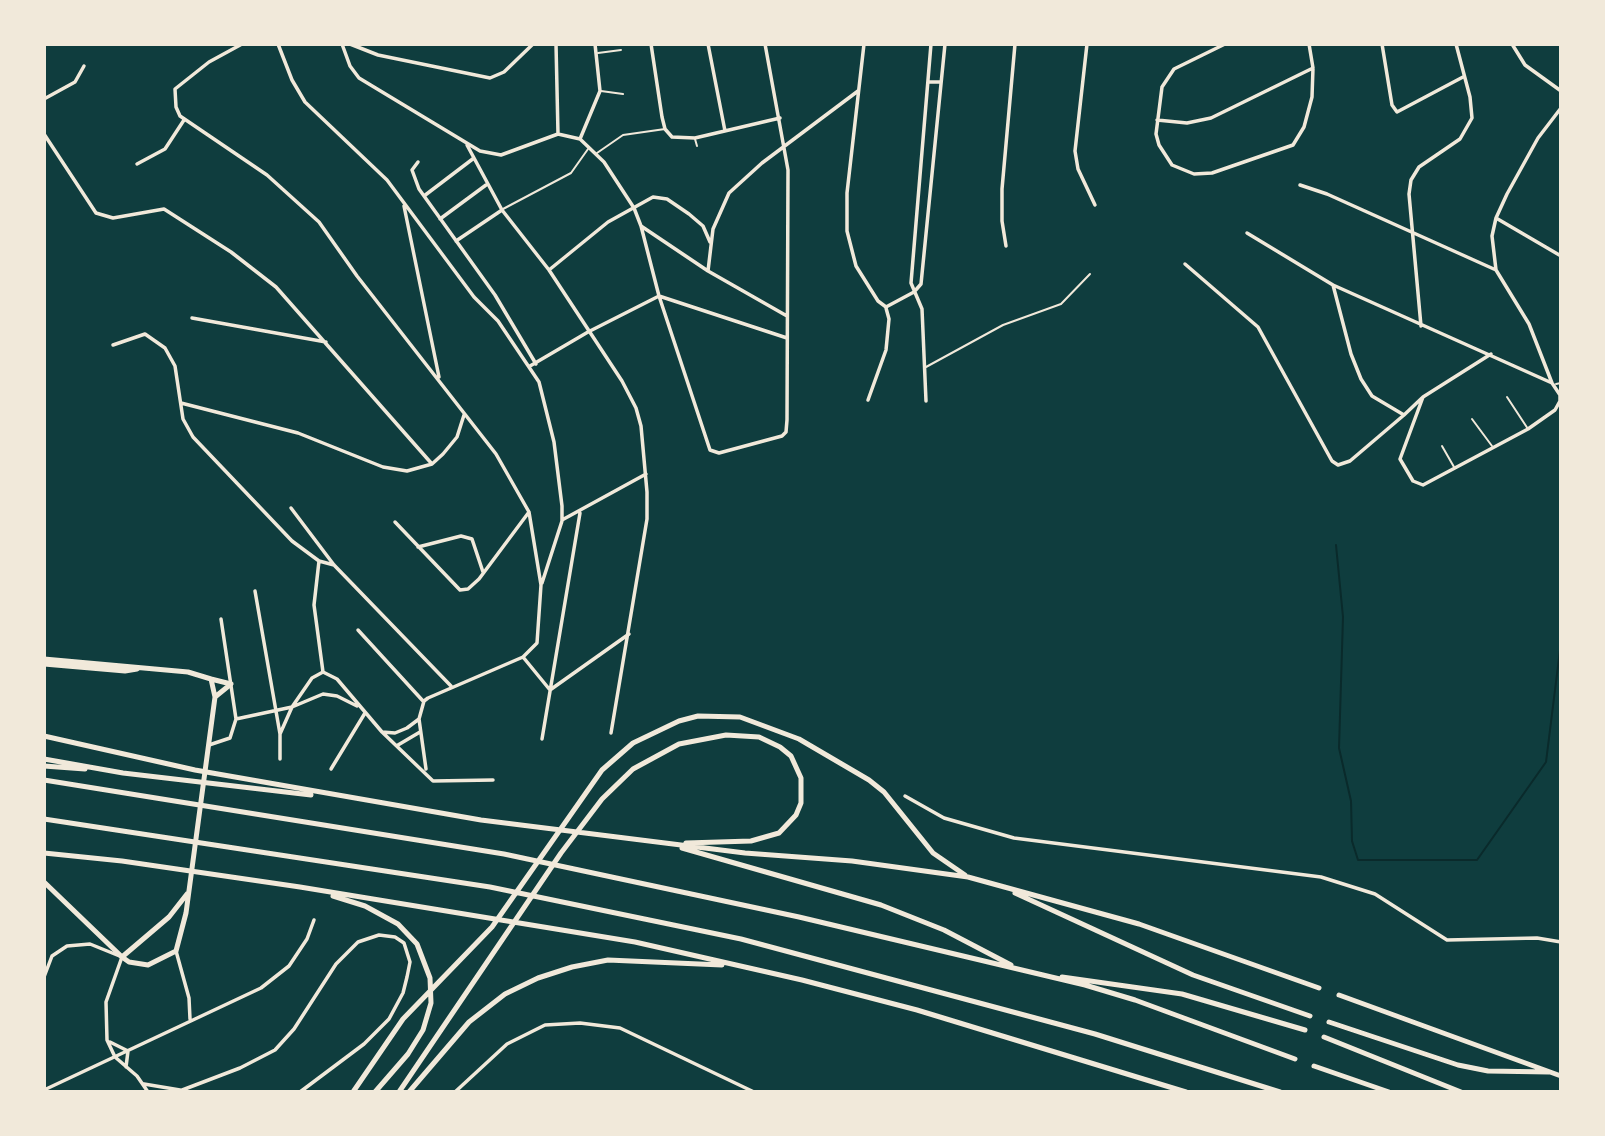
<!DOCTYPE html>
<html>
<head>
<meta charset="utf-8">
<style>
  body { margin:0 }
  #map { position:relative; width:1605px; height:1136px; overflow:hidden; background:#0f3d3e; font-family:"DejaVu Sans",sans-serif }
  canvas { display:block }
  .frame { position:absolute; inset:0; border:46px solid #f1e9da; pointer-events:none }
</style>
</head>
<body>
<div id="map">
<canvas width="1605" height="1136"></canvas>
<div class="frame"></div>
</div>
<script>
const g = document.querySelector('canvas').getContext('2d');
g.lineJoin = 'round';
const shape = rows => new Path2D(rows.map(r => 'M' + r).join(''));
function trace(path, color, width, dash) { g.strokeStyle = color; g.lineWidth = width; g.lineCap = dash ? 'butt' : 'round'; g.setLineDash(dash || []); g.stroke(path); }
const stream = shape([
  [1336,545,1343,617,1339,748,1351,801,1352,841,1358,860,1477,860,1546,762,1561,642]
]);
const service = shape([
  [598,53,621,50],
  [601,91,623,94],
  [695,139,697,146],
  [597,153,623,135,665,129],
  [503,209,571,173,588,149],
  [926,367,1003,325,1061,304,1090,274],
  [1556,384,1561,383],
  [1507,397,1528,429],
  [1472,419,1492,446],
  [1442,446,1454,467]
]);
const minor = shape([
  [242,44,209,62,175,89,176,107,180,116,267,175,319,222,357,276,496,454,529,512,541,585,537,643,523,657,428,698,424,701,419,719,407,728,395,733,382,732],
  [278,44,292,80,305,102,387,180,474,297,498,321,539,382,554,442,562,506,562,521,542,583],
  [342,44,350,66,359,78,480,151,501,155,558,134,580,139,604,162,634,208,641,226,708,271,787,316],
  [350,44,378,55,490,78,504,72,533,44],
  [556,44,558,134],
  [651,44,662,117,665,129,672,137,695,138,780,118],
  [708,44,725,131],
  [864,44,847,193,847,231,856,266,878,301,886,307],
  [1087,44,1075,151,1078,169,1095,205],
  [1225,44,1174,69,1162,87,1156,134,1159,145,1172,165,1194,174,1212,173,1293,145,1304,127,1312,97,1313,68,1309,44],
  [1382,44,1392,105,1397,112,1463,77],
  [1512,44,1525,65,1561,91],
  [928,82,941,82],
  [44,99,75,82,84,66],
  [1157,120,1187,123,1211,118,1313,68],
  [44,134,96,213,113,218,164,209,231,252,276,287,432,464],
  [580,139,600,91,595,44],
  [467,145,502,210,549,270,622,381,636,408,641,426,647,492,647,519,611,733],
  [418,162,412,170,419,189,495,295,536,364],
  [137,164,165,149,184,120],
  [1300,185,1327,194,1496,270],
  [424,196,474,158],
  [404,206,439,377],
  [1496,218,1561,256],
  [440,219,486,185],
  [641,226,659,296,710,450,719,453,782,436,786,432,787,420,788,170,765,44],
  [1247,233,1333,285,1552,383],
  [456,241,502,210],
  [1006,246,1002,221,1002,189,1015,44],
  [1185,264,1258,327,1332,461,1338,465,1350,461,1404,415],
  [549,270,608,222,653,197,667,199,689,214,703,226,710,242],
  [708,271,713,229,729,193,762,163,858,91],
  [1333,285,1351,354,1361,379,1372,396,1404,415,1423,397,1491,354],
  [886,307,914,292,921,284,945,44],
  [192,318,326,342],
  [1421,326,1409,194,1411,180,1419,167,1460,139,1472,118,1470,97,1456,44],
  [113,345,145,334,165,348,175,366,183,419,193,437,292,541,319,561,334,565],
  [530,366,588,332,659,296,787,338],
  [1423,397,1400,459,1413,481,1423,485,1528,429,1555,410,1560,401,1560,395,1552,383,1529,324,1496,270,1492,236,1496,218,1507,194,1538,138,1561,108],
  [868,400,886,350,889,319,886,308],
  [926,401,922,309,911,283,931,44],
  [181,403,298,433,383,467,407,471,432,464,443,454,457,437,464,415],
  [291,508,334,565,451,686],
  [562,520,646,474],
  [395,522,460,590,468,589,479,579,529,512],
  [418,547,461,536,472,539,483,572],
  [319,561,314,605,323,672],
  [255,591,280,734,280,759],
  [358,630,423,701],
  [523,657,550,690,629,634],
  [236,719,292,707,323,694,337,696,357,706],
  [419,719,426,769],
  [280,734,292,707,312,678,323,672,337,679,382,732,433,781,493,780],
  [542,739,580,513],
  [209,745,230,738,236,719,221,619],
  [398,745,420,732],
  [331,769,365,713],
  [905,796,944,818,1014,838,1321,877,1375,894,1447,940,1537,938,1561,942],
  [176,951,189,998,190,1019],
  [44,977,52,956,67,946,90,944,122,957,106,1002,107,1040,115,1057,137,1076,148,1092],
  [110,1042,128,1051,126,1067],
  [144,1084,180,1090],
  [44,1090,261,988,289,966,307,939,314,920],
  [177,1092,240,1068,275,1050,294,1029,336,964,358,942,379,935,395,937,404,943,410,962,407,977,403,993,389,1019,364,1044,300,1092],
  [455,1092,507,1044,545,1025,580,1023,620,1028,754,1092]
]);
const primary = shape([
  [44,659,188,672,211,679,215,697,186,913,176,951,148,965,129,962,122,957,169,917,187,894],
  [44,664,125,671,137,669],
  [211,679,231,684],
  [215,697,231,684]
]);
const motorway = shape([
  [44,736,195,770,481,820,745,853,852,861,968,877,1139,924,1319,988],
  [44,759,123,773,311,795],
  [44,766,85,769],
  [44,780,504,854,799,917,1085,985,1135,1000,1295,1059],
  [44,819,490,887,741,939,1095,1034,1280,1092],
  [682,848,881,905,944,930,1011,965],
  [44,853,122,861,300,887,635,942,802,980,917,1010,1186,1092],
  [44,882,122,957],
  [1015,893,1193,975,1310,1016],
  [333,896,365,906,398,924,417,944,430,978,431,1003,423,1030,408,1054,375,1092],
  [1062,977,1182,994,1305,1030],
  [1339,995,1561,1076],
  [1329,1022,1458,1065,1488,1071,1549,1072],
  [1324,1037,1461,1092],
  [1314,1066,1389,1092],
  [353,1092,403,1019,492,927,602,770,633,743,679,721,698,716,740,717,799,739,869,780,884,792,933,853,965,875],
  [399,1092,561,853,602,799,633,769,679,744,726,735,759,737,780,747,791,756,801,778,801,803,796,815,779,833,751,841,686,843],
  [409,1092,469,1022,505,994,538,978,572,967,608,960,722,965]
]);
trace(stream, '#0a2a2b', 2);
trace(service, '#f1e9da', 2);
trace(minor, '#f1e9da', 3.5);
trace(primary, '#f1e9da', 5);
trace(motorway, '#f1e9da', 5);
</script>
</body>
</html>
